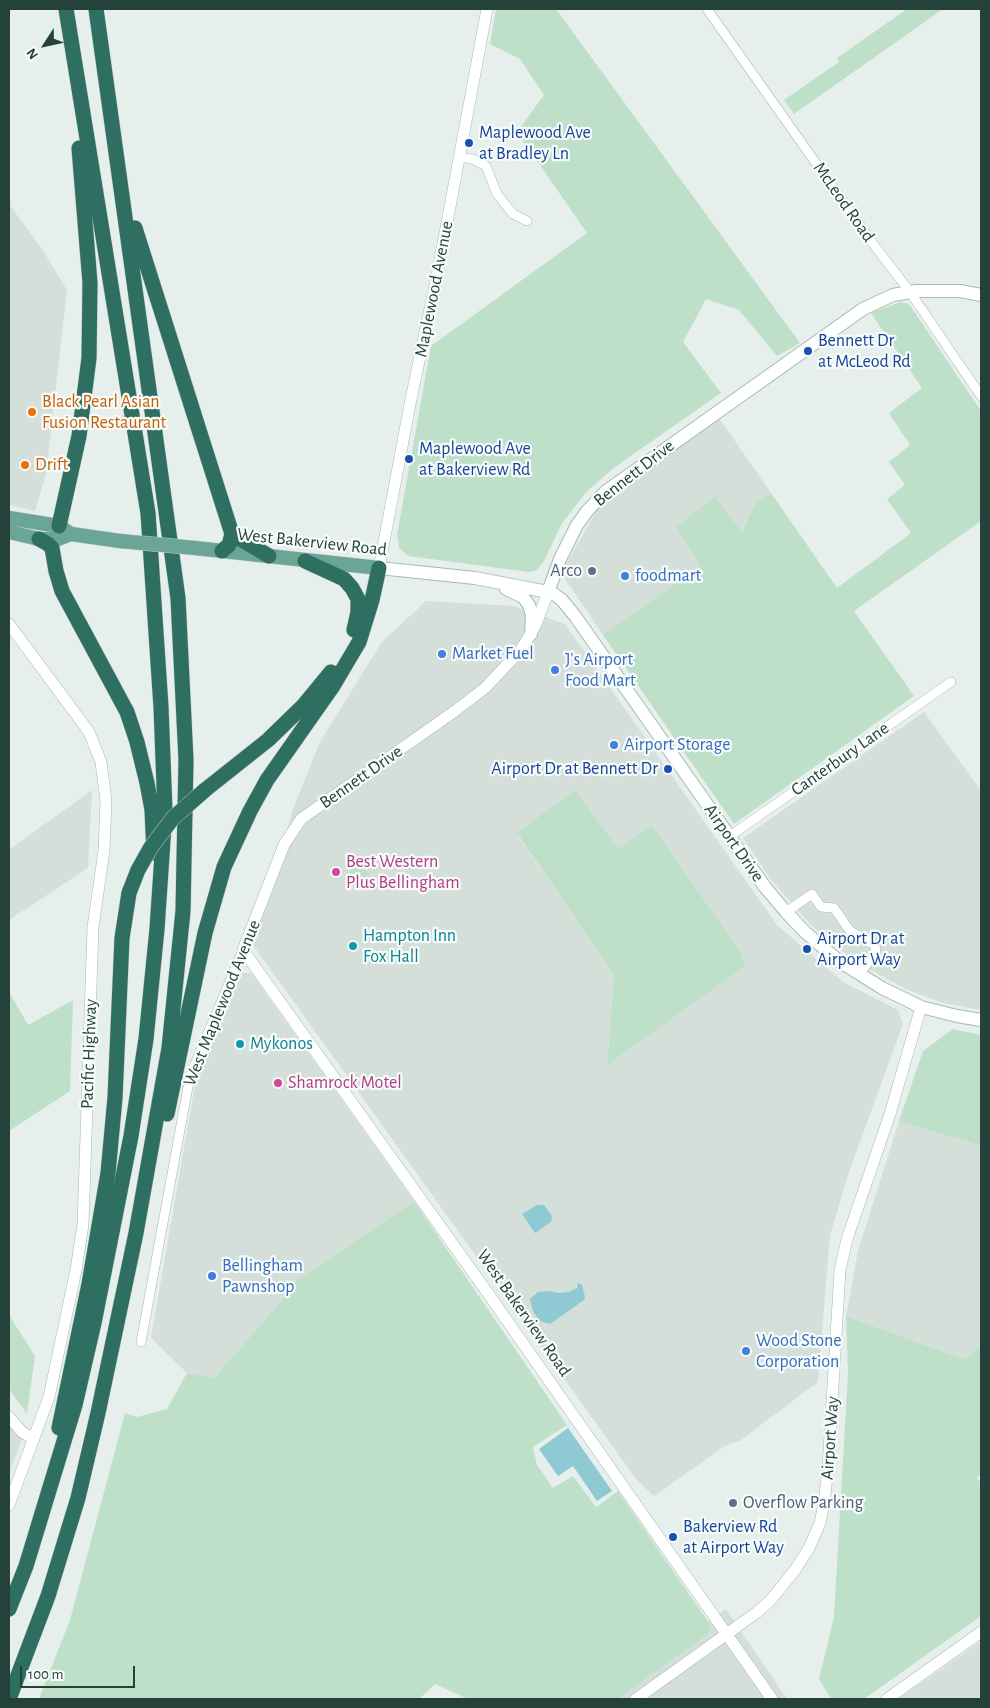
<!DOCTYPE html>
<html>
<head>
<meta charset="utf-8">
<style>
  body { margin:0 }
  #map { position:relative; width:990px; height:1708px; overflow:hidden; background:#e6efeb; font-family:"Alegreya Sans",sans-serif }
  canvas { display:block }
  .frame { position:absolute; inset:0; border:10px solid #24423a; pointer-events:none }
  .north { position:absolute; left:20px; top:20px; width:50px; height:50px; -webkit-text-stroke:4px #f7fbf9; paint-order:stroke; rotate:235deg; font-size:14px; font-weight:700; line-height:20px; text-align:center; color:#24423a }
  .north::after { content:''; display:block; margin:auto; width:18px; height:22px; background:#24423a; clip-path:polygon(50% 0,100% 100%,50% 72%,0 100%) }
  .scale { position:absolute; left:20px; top:1666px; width:115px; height:22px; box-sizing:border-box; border:2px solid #24423a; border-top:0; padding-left:6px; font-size:15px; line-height:18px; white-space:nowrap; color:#24423a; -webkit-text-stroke:4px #f7fbf9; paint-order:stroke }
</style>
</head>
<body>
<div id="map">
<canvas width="990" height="1708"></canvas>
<div class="frame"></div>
<div class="north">N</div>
<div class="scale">100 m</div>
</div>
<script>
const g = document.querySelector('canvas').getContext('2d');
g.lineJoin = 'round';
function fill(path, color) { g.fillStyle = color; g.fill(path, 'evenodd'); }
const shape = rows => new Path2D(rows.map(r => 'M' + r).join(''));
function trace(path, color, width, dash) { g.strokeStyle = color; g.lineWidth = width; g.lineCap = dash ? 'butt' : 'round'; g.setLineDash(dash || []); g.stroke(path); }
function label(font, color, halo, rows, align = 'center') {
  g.font = font + ' "Alegreya Sans",sans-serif'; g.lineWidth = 4.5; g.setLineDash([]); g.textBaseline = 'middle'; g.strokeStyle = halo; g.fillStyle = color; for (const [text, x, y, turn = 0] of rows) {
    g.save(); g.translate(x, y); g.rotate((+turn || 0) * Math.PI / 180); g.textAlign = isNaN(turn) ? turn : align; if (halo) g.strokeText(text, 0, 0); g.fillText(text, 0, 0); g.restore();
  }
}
const built = shape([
  [9,204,42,249,67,290,46,474,35,511,9,505],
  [719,418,771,493,755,504,742,532,676,527,700,566,603,635,564,577,565,566,597,510,612,494],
  [426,601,514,606,565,624,777,925,843,982,898,1010,903,1024,850,1169,830,1235,818,1382,741,1440,725,1446,654,1496,636,1479,253,945,293,809,319,744,381,643],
  [652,825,742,954,745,965,607,1064,614,976,517,834,618,849],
  [924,712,981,791,981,1010,943,1003,906,989,854,961,811,925,772,881,743,838],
  [92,790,88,868,9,920,9,850],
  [242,973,251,973,414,1201,287,1287,282,1300,214,1378,187,1373,151,1338,195,1085,200,1064],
  [899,1121,981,1146,981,1346,963,1359,846,1316,858,1251],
  [9,1415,23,1436,9,1473],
  [726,1609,787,1699,598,1699],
  [981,1641,981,1699,899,1699]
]);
const green = shape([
  [496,9,556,9,800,343,777,356,739,310,706,299,683,342,721,393,615,467,586,492,561,525,544,561,537,570,529,572,408,556,399,548,397,535,431,346,587,233,517,132,544,95,520,59,490,44],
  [907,9,943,9,794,114,784,100,839,62,837,58],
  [900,302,909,304,981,411,981,521,854,611,914,696,734,824,603,635,700,566,676,527,715,497,742,532,755,504,771,493,837,588,911,533,887,499,905,485,889,462,910,445,889,413,922,388,871,313],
  [575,790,618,849,652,825,742,954,745,966,607,1065,614,976,517,833],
  [359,863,371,877,369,886,350,884,349,865],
  [9,992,28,1025,73,1000,70,1091,9,1131],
  [953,1029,981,1035,981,1146,899,1121,923,1051],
  [414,1201,567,1425,533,1447,537,1465,553,1488,573,1476,596,1507,618,1491,711,1626,707,1635,617,1699,468,1699,435,1684,419,1699,39,1699,70,1620,125,1413,137,1417,167,1409,187,1373,214,1378,282,1300,287,1287],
  [9,1315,35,1356,27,1414,9,1389],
  [846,1316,963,1359,981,1346,981,1474,977,1477,981,1484,981,1616,864,1699,831,1699,819,1679,834,1617,848,1373]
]);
const water = shape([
  [537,1205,544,1205,552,1216,551,1222,535,1233,522,1214],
  [578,1283,582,1285,585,1297,584,1300,550,1324,539,1321,533,1311,530,1299,538,1292,550,1291,558,1293,569,1292,577,1288],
  [568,1428,612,1491,597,1501,573,1466,558,1476,539,1449]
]);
const minor = shape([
  [707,9,871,241,910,292,981,396],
  [459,157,472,159,486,166,497,194,513,214,527,221],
  [730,836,951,682],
  [786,912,812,894,821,907,834,908,850,931,875,945,876,953,859,974],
  [141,1342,190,1076,243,950]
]);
const tertiary = shape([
  [379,568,411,399,437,276,487,9],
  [548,592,536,624,527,640,519,652,485,688,455,711,301,819,284,845,243,950,487,1292,772,1699],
  [9,624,89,732,101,762,106,801,104,851,93,927,83,1224,76,1270,49,1397,9,1505],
  [9,1417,22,1432,34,1439],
  [636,1699,756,1613,770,1601,795,1570,809,1548,820,1523,824,1503,828,1468,840,1270,847,1239,890,1114,921,1007],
  [887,1699,981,1632]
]);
const secondary = shape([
  [379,568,475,578,548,592,554,594,562,600,575,616,765,887,786,912,805,932,839,961,882,988,921,1007,957,1016,981,1020],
  [506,589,523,597,529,605,532,615,531,634],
  [548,592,560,559,577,525,588,510,605,492,863,309,893,295,916,291,960,291,981,295]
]);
const primary = shape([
  [9,518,59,526,71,534,120,541],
  [9,532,39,539,58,539,71,534],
  [195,548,379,568]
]);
const motorway = shape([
  [135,228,232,534,229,545,222,551],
  [59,526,79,436,89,358,90,283,79,148],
  [232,534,269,556],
  [39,539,48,544,52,548,56,571,62,591,127,712,137,742,147,783,152,810,154,853],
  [305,561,344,579,352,588,358,599,358,612,354,630],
  [205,790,268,740,303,706,331,672],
  [167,1114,205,933,224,867,250,811,267,780,333,686,359,642,372,600,379,568],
  [59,1428,89,1284,108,1173,115,1098,122,938,129,893],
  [9,1609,26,1566,75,1405,94,1323,131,1136,146,1039,157,929,165,811,161,707,148,513,66,9],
  [9,1699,48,1596,78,1498,98,1413,136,1233,169,1048,183,911,186,760,178,598,96,9]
]);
const primaryBridge = shape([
  [120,541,195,548]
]);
const motorwayBridge = shape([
  [129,893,138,870,151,847,173,818,205,790]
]);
const markers = [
  [469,143,5,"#1a4fb4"],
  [808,351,5,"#1a4fb4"],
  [32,412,5,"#e8710a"],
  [409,459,5,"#1a4fb4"],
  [25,465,5,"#e8710a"],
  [592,571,5,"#5c6f8a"],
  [625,576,5,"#3f7fe0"],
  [442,654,5,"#3f7fe0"],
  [555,670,5,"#3f7fe0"],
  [614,745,5,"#3f7fe0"],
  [668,769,5,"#1a4fb4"],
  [336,872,5,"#d1479c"],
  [353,946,5,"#0f9aa8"],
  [807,949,5,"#1a4fb4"],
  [240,1044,5,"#0f9aa8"],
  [278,1083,5,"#d1479c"],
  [212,1276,5,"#3f7fe0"],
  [746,1351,5,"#3f7fe0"],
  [733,1503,5,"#5c6f8a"],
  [673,1537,5,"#1a4fb4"]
];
const transitNames = [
  ["Maplewood Ave",479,133],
  ["at Bradley Ln",479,154],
  ["Bennett Dr",818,341],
  ["at McLeod Rd",818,362],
  ["Maplewood Ave",419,449],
  ["at Bakerview Rd",419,470],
  ["Airport Dr at Bennett Dr",658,769,"right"],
  ["Airport Dr at",817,939],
  ["Airport Way",817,960],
  ["Bakerview Rd",683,1527],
  ["at Airport Way",683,1548]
];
const streetNames = [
  ["McLeod Road",844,202,55],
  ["Maplewood Avenue",434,289,-79],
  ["Bennett Drive",634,473,-38],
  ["West Bakerview Road",312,542,6],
  ["Canterbury Lane",840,759,-35],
  ["Bennett Drive",361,777,-35],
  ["Airport Drive",734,843,55],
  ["West Maplewood Avenue",222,1003,-68],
  ["Pacific Highway",89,1054,-88],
  ["West Bakerview Road",524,1313,55],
  ["Airport Way",830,1438,-86]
];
const foodNames = [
  ["Black Pearl Asian",42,402],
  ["Fusion Restaurant",42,423],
  ["Drift",35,465]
];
const serviceNames = [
  ["Arco",582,571],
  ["Overflow Parking",743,1503,"left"]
];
const shopNames = [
  ["foodmart",635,576],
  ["Market Fuel",452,654],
  ["J's Airport",565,660],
  ["Food Mart",565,681],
  ["Airport Storage",624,745],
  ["Bellingham",222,1266],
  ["Pawnshop",222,1287],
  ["Wood Stone",756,1341],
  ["Corporation",756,1362]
];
const hotelNames = [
  ["Best Western",346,862],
  ["Plus Bellingham",346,883],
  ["Shamrock Motel",288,1083]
];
const cultureNames = [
  ["Hampton Inn",363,936],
  ["Fox Hall",363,957],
  ["Mykonos",250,1044]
];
fill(built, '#d4dfda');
fill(green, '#bfe0c8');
fill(water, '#8ec9d4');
trace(minor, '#a8b8b2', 10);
trace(tertiary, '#a8b8b2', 12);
trace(secondary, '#a4bbb3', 14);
trace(primary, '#c2cac8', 15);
trace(motorway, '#c2cac8', 16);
trace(minor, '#fff', 9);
trace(tertiary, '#fff', 11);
trace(secondary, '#fff', 12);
trace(primary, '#6aa596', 14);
trace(motorway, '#2f6f62', 15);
trace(primaryBridge, '#c2cac8', 15, []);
trace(motorwayBridge, '#c2cac8', 16, []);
trace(primaryBridge, '#6aa596', 14);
trace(motorwayBridge, '#2f6f62', 15);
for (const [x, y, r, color] of markers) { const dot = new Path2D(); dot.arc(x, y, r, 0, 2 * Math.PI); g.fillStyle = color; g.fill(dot); trace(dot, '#f7fbf9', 2); }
label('18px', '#164399', '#f7fbf9', transitNames, 'left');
label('18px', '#24423a', '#f7fbf9', streetNames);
label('18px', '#c56008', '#f7fbf9', foodNames, 'left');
label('18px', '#4e5e75', '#f7fbf9', serviceNames, 'right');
label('18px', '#366cbe', '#f7fbf9', shopNames, 'left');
label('18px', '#b23c85', '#f7fbf9', hotelNames, 'left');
label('18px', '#0d838f', '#f7fbf9', cultureNames, 'left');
</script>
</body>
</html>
